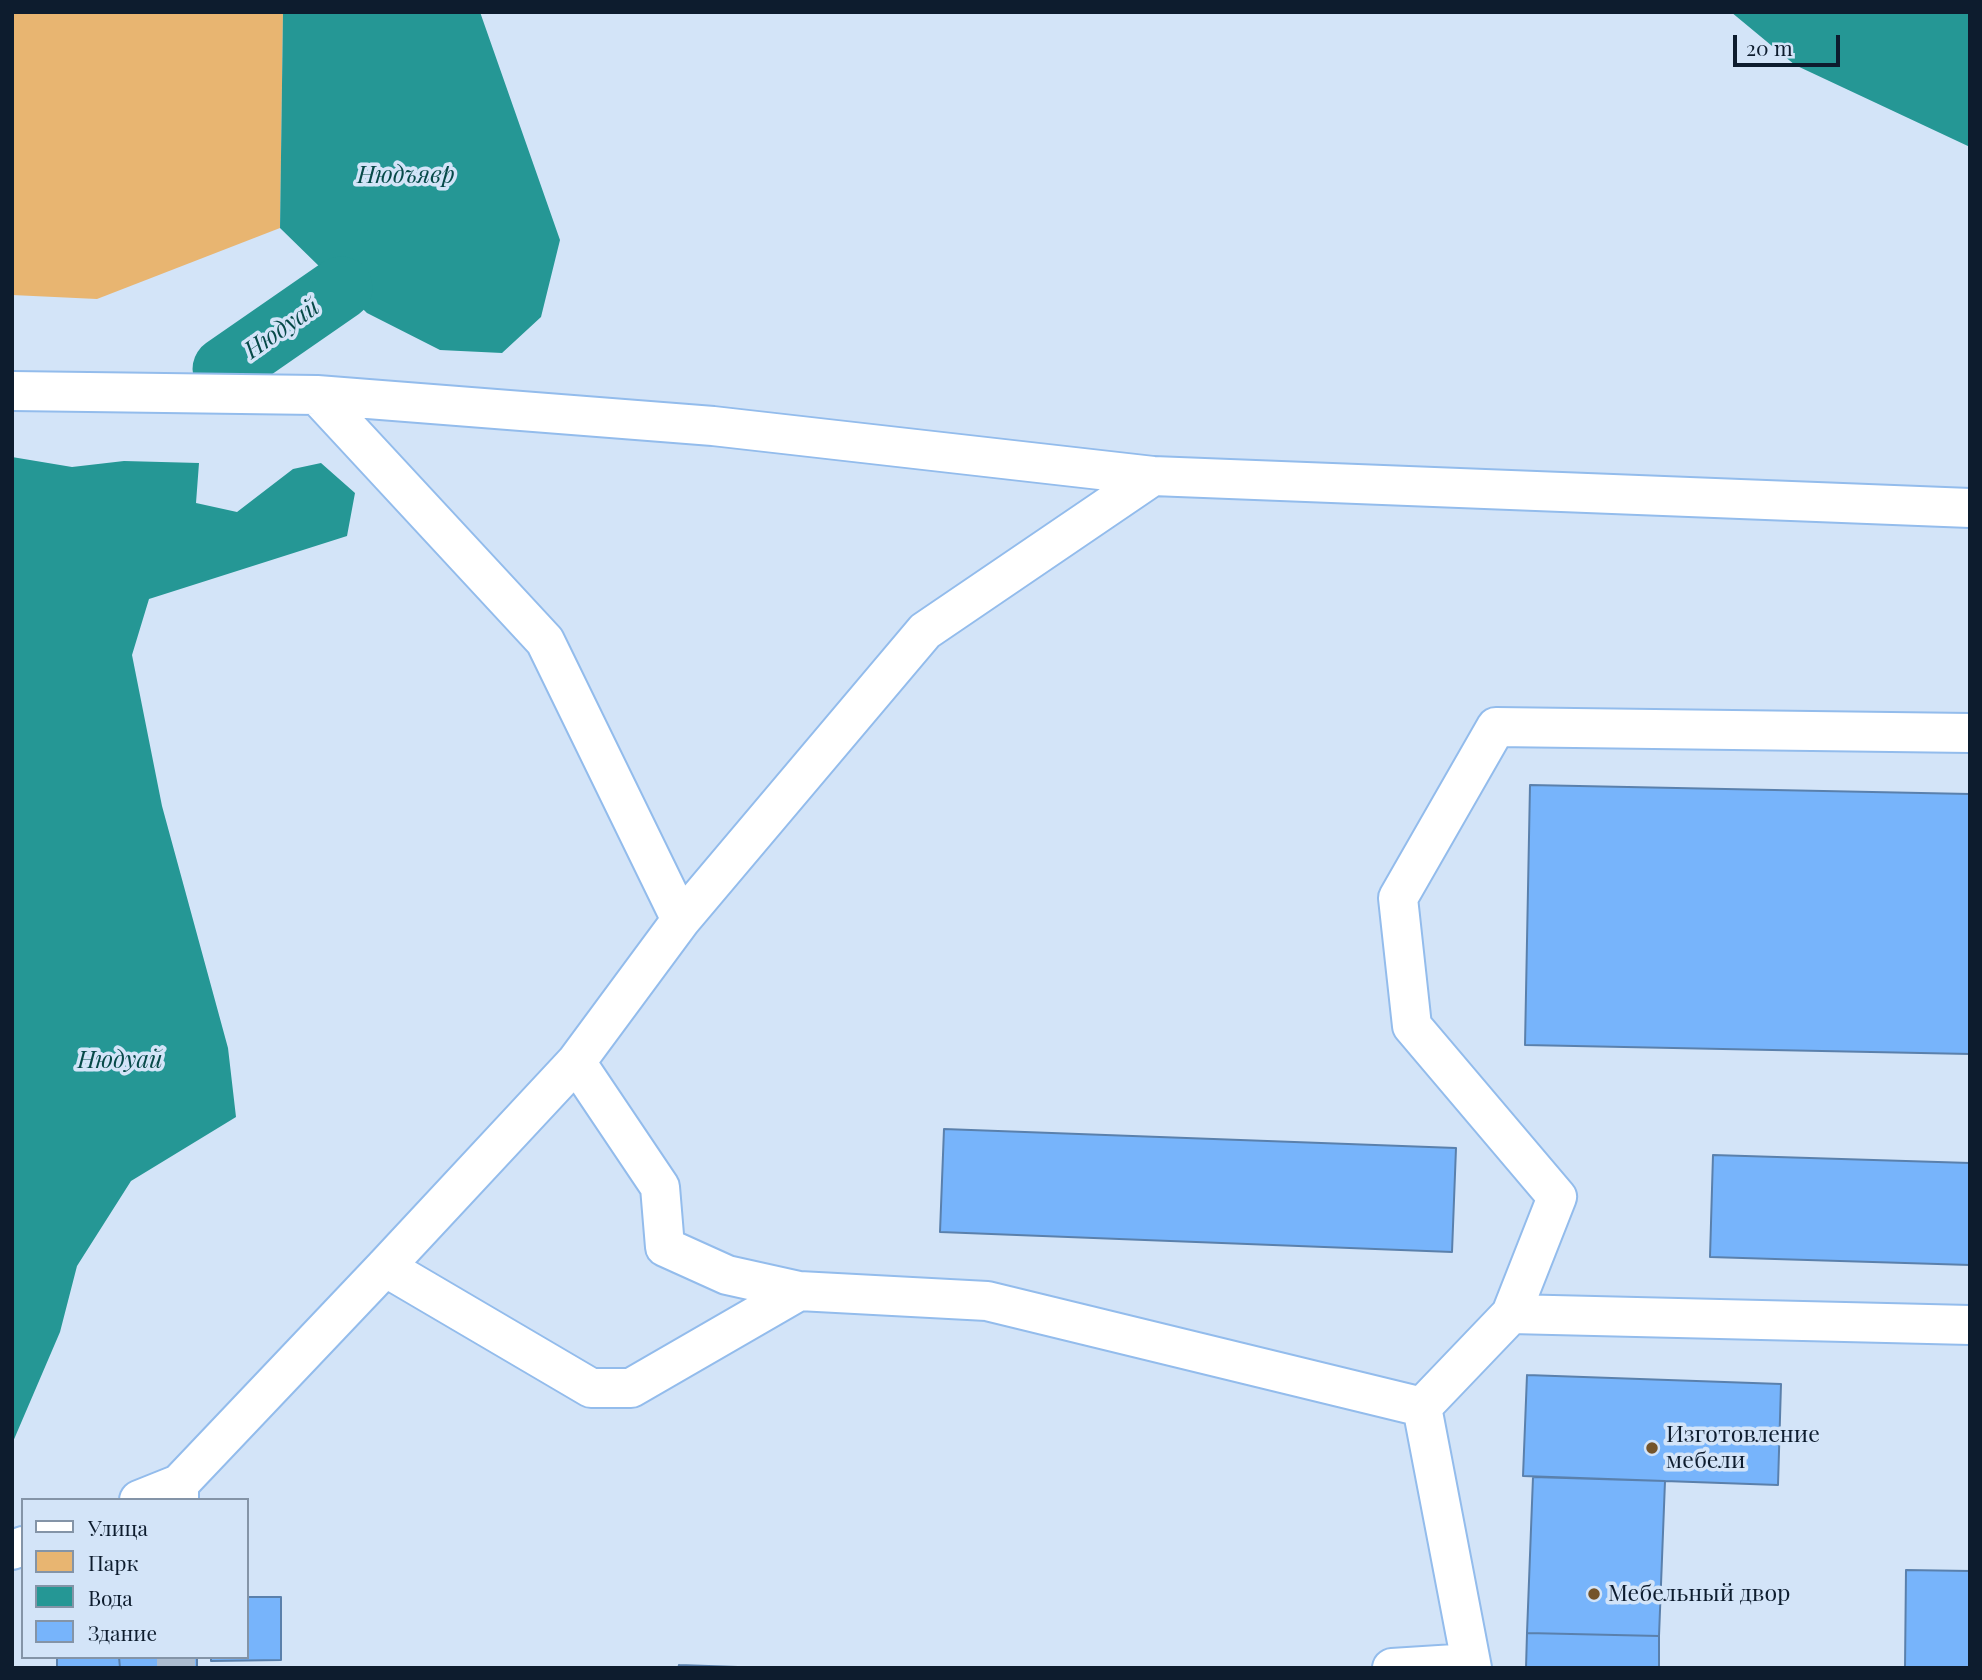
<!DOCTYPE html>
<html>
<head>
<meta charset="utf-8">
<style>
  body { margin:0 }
  #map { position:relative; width:1982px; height:1680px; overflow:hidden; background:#d3e4f8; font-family:"Playfair Display",serif }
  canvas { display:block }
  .frame { position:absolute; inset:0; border:14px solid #0d1c2e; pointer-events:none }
  .legend { position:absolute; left:21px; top:1498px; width:228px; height:161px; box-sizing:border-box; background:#d3e4f8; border:2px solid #8494a7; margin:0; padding:9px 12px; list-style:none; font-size:21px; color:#0d1c2e }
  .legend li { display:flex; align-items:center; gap:14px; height:35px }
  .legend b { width:35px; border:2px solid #8494a7 }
  .scale { position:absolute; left:1733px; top:35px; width:107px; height:32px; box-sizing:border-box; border:4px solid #0d1c2e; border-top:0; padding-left:9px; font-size:21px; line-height:24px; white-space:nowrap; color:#0d1c2e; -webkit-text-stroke:5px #d3e4f8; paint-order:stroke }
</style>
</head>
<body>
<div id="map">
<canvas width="1982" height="1680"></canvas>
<div class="frame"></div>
<ul class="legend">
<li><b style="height:9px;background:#fff"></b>Улица</li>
<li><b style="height:19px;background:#e8b571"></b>Парк</li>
<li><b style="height:19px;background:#259795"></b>Вода</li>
<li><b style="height:19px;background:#77b4fb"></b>Здание</li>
</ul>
<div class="scale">20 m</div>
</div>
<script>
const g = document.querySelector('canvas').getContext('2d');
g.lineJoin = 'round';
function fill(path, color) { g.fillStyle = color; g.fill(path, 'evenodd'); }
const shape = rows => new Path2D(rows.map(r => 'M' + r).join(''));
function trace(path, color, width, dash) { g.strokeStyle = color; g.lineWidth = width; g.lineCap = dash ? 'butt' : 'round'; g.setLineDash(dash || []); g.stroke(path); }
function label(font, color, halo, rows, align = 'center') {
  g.font = font + ' "Playfair Display",serif'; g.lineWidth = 7; g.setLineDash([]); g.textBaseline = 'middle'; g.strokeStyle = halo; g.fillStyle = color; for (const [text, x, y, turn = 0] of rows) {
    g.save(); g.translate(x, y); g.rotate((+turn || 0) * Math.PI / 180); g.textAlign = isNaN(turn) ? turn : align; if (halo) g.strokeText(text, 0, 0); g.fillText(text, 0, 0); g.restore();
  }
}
const green = shape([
  [12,12,283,12,280,228,97,299,12,295]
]);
const water = shape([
  [283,12,480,12,560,240,541,317,502,353,440,350,367,313,280,228],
  [1731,12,1970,12,1970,147,1795,65],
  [12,457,72,467,124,461,199,463,196,503,237,512,293,469,321,463,355,493,347,536,149,599,132,655,162,806,228,1048,236,1117,131,1181,77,1266,60,1332,12,1444]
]);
const river = shape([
  [224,369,341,288]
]);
const building = shape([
  [1530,785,1970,794,1970,1054,1525,1045,1530,785],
  [944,1129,1456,1148,1452,1252,940,1232,944,1129],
  [1713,1155,1970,1163,1970,1265,1710,1257,1713,1155],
  [1527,1375,1781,1384,1778,1485,1523,1476,1527,1375],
  [1533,1477,1665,1481,1659,1636,1527,1633,1533,1477],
  [1906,1570,1970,1571,1970,1668,1905,1668,1906,1570],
  [247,1597,281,1597,281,1660,211,1661,211,1657,247,1657,247,1597],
  [1527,1633,1659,1636,1659,1668,1526,1668,1527,1633],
  [57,1657,119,1657,120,1668,57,1668,57,1657],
  [119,1657,197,1657,197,1668,120,1668,119,1657],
  [679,1665,738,1667,738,1668,678,1668,679,1665]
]);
const minorTunnel = shape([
  [176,1668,176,1657]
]);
const minor = shape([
  [12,391,317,395,713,426,1153,476,1970,508],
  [317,395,545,641,681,920],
  [576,1062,660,1187,665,1247,727,1275,799,1291],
  [385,1267,591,1388,631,1388,799,1291,987,1301,1422,1407,1511,1314,1970,1325],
  [1511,1314,1557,1197,1412,1026,1398,898,1496,727,1970,733],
  [1422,1407,1472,1668],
  [139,1500,179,1484],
  [179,1500,179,1484,385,1267,576,1062,681,920,925,631,1153,476],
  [12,1550,23,1546],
  [1392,1668,1471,1663]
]);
const markers = [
  [1652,1448,7,"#74542a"],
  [1594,1594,7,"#74542a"]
];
const poiNames = [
  ["Изготовление",1666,1435],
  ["мебели",1666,1461],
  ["Мебельный двор",1608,1594]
];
const waterNames = [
  ["Нюдъявр",406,176],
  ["Нюдуай",282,329,-35],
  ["Нюдуай",120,1061]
];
fill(green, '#e8b571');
fill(water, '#259795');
trace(river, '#259795', 63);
fill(building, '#77b4fb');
trace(building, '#5a80ac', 2);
trace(minorTunnel, '#abbcd0', 38, [38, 19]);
trace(minor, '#93bcec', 42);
trace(minor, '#fff', 38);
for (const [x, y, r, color] of markers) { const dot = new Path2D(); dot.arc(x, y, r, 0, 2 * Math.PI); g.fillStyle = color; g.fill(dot); trace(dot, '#d3e4f8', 2.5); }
label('23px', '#0d1c2e', '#d3e4f8', poiNames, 'left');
label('italic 24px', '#064948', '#d3e4f8', waterNames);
</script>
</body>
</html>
